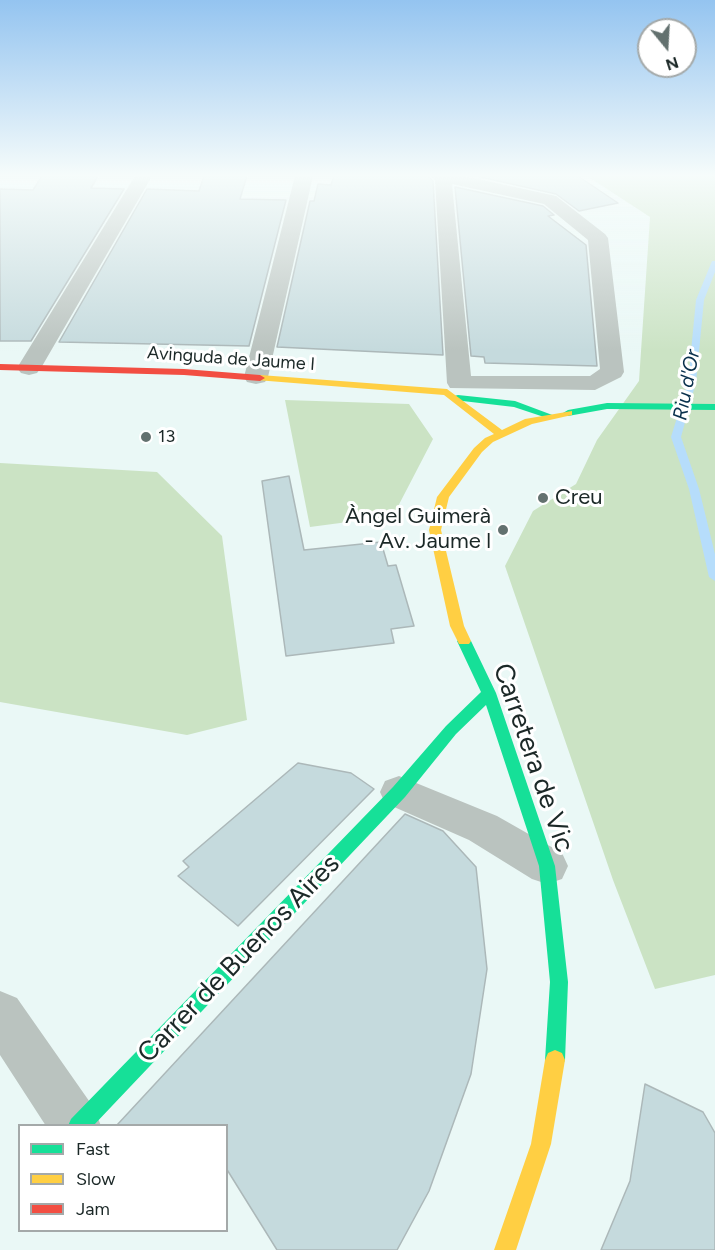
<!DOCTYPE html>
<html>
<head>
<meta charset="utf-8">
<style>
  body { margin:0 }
  #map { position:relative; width:715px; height:1250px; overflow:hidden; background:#eaf8f6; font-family:Figtree,sans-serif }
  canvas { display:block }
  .legend { position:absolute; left:18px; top:1124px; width:210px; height:108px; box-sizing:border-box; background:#fff; border:2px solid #a4a9a9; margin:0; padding:8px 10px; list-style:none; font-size:18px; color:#1b2827 }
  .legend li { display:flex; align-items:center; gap:12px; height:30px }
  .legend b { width:30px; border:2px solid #a4a9a9 }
  .north { position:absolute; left:637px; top:18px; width:60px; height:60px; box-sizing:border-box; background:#fff; border:2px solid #a4a9a9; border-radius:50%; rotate:162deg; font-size:16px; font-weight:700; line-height:24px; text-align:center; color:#1b2827 }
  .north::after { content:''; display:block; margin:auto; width:21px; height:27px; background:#63716f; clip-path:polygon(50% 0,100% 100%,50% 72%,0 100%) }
</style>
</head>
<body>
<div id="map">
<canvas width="715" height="1250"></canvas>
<ul class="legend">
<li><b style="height:8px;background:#16e098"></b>Fast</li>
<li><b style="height:8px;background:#ffcf43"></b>Slow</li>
<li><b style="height:8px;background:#f24e42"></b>Jam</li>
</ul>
<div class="north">N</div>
</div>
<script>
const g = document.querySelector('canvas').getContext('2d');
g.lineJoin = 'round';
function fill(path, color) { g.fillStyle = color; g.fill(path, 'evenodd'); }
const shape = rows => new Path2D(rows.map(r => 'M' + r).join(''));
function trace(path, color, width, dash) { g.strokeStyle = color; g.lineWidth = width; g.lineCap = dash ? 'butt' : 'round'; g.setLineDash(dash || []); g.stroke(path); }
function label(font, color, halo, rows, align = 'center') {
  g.font = font + ' Figtree,sans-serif'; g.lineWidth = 6; g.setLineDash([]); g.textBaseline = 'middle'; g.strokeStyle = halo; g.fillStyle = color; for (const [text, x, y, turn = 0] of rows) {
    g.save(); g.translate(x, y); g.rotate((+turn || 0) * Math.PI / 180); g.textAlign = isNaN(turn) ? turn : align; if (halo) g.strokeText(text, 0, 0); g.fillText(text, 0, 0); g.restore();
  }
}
const green = shape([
  [587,176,715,176,715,975,655,989,613,880,505,566,533,511,576,484,597,440,639,381,650,217],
  [285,400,409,404,433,439,393,516,310,527],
  [0,463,157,472,222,536,247,720,187,735,0,702]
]);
const stream = shape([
  [712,261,715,261,715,272,704,300,696,382,681,437,699,489,715,554,715,581,709,577,689,489,671,437,688,382,696,300,712,261]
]);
const building = shape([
  [42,176,98,176,91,188,124,189,31,341,0,341,0,189,33,190,42,176],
  [204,176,247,176,240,199,286,200,249,346,59,342,147,189,199,191,204,176],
  [334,176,428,176,433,181,443,355,277,347,310,201,314,201,318,184,331,185,334,176],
  [476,176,578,176,618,203,579,211,556,194,476,176],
  [455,187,543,206,554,215,548,216,586,245,597,366,485,363,484,357,471,356,455,187],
  [289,476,304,550,381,542,388,566,396,565,414,626,391,629,394,643,286,656,262,481,289,476],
  [298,763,351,773,374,789,238,926,178,876,189,867,183,861,298,763],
  [405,814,443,831,476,867,487,969,471,1074,429,1191,397,1250,277,1250,226,1168,226,1125,117,1125,405,814],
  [645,1084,703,1112,715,1133,715,1250,601,1250,630,1181,645,1084]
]);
const street = shape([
  [135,176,152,176,41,368,37,373,29,375,21,373,17,368,135,176],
  [295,176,313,176,268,377,265,382,256,384,247,382,244,377,295,176],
  [430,176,464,176,556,196,605,234,608,238,624,372,621,377,595,390,450,388,447,383,435,180,430,176],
  [452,184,544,204,588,240,600,369,590,376,471,376,452,184],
  [399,776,497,816,562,853,568,866,562,879,547,884,532,879,469,840,385,803,380,792,385,781,399,776],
  [0,991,17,998,94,1108,101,1126,46,1126,0,1055,0,991]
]);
const fast = shape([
  [458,395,515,401,555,416,550,419,514,407,454,400,454,396,458,395],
  [607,403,715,404,715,410,607,409,568,416,563,413,568,410,607,403],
  [464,636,471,641,496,693,555,866,568,982,565,1060,562,1067,555,1070,548,1067,545,1060,550,982,539,866,486,705,456,734,405,797,93,1126,68,1126,71,1119,393,787,446,726,481,692,457,641,464,636]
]);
const slow = shape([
  [260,375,447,389,502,430,525,419,572,411,572,415,532,424,493,442,482,452,449,497,441,530,464,626,471,641,469,644,459,644,450,626,429,530,437,497,474,448,485,438,494,434,444,395,256,380,255,378,260,375],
  [555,1050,562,1053,565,1060,551,1144,516,1250,494,1250,531,1144,545,1060,548,1053,555,1050]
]);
const jam = shape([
  [0,364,184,369,260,375,265,378,260,381,184,375,0,370,0,364]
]);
const markers = [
  [146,437,6,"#63716f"],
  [543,498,6,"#63716f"],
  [503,530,6,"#63716f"]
];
const farStreetnames = [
  ["Avinguda de Jaume I",231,359,4]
];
const farPoinames = [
  ["13",158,437]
];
const farWaternames = [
  ["Riu d'Or",687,385,-79]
];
const poiNames = [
  ["Creu",555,498],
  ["Àngel Guimerà",491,517,"right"],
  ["- Av. Jaume l",491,542,"right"]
];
const nearStreetnames = [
  ["Carretera de Vic",533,758,71],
  ["Carrer de Buenos Aires",239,959,-46]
];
fill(green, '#cbe3c4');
fill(stream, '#b6ddfb');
fill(building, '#c5dadd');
trace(building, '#acb8b9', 1.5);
fill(street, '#bac3bf');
fill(fast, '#16e098');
fill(slow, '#ffcf43');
fill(jam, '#f24e42');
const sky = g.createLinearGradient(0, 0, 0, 351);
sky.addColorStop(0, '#94c4f0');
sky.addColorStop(0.5, '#f6fcfb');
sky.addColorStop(1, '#f6fcfb00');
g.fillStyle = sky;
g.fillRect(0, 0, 715, 351);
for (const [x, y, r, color] of markers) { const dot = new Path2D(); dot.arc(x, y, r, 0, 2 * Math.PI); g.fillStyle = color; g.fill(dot); trace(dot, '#fff', 2); }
label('18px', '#1b2827', '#fff', farStreetnames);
label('18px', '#1b2827', '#fff', farPoinames, 'left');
label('italic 20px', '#09304c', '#fff', farWaternames);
label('22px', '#1b2827', '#fff', poiNames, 'left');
label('27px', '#1b2827', '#fff', nearStreetnames);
</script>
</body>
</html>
